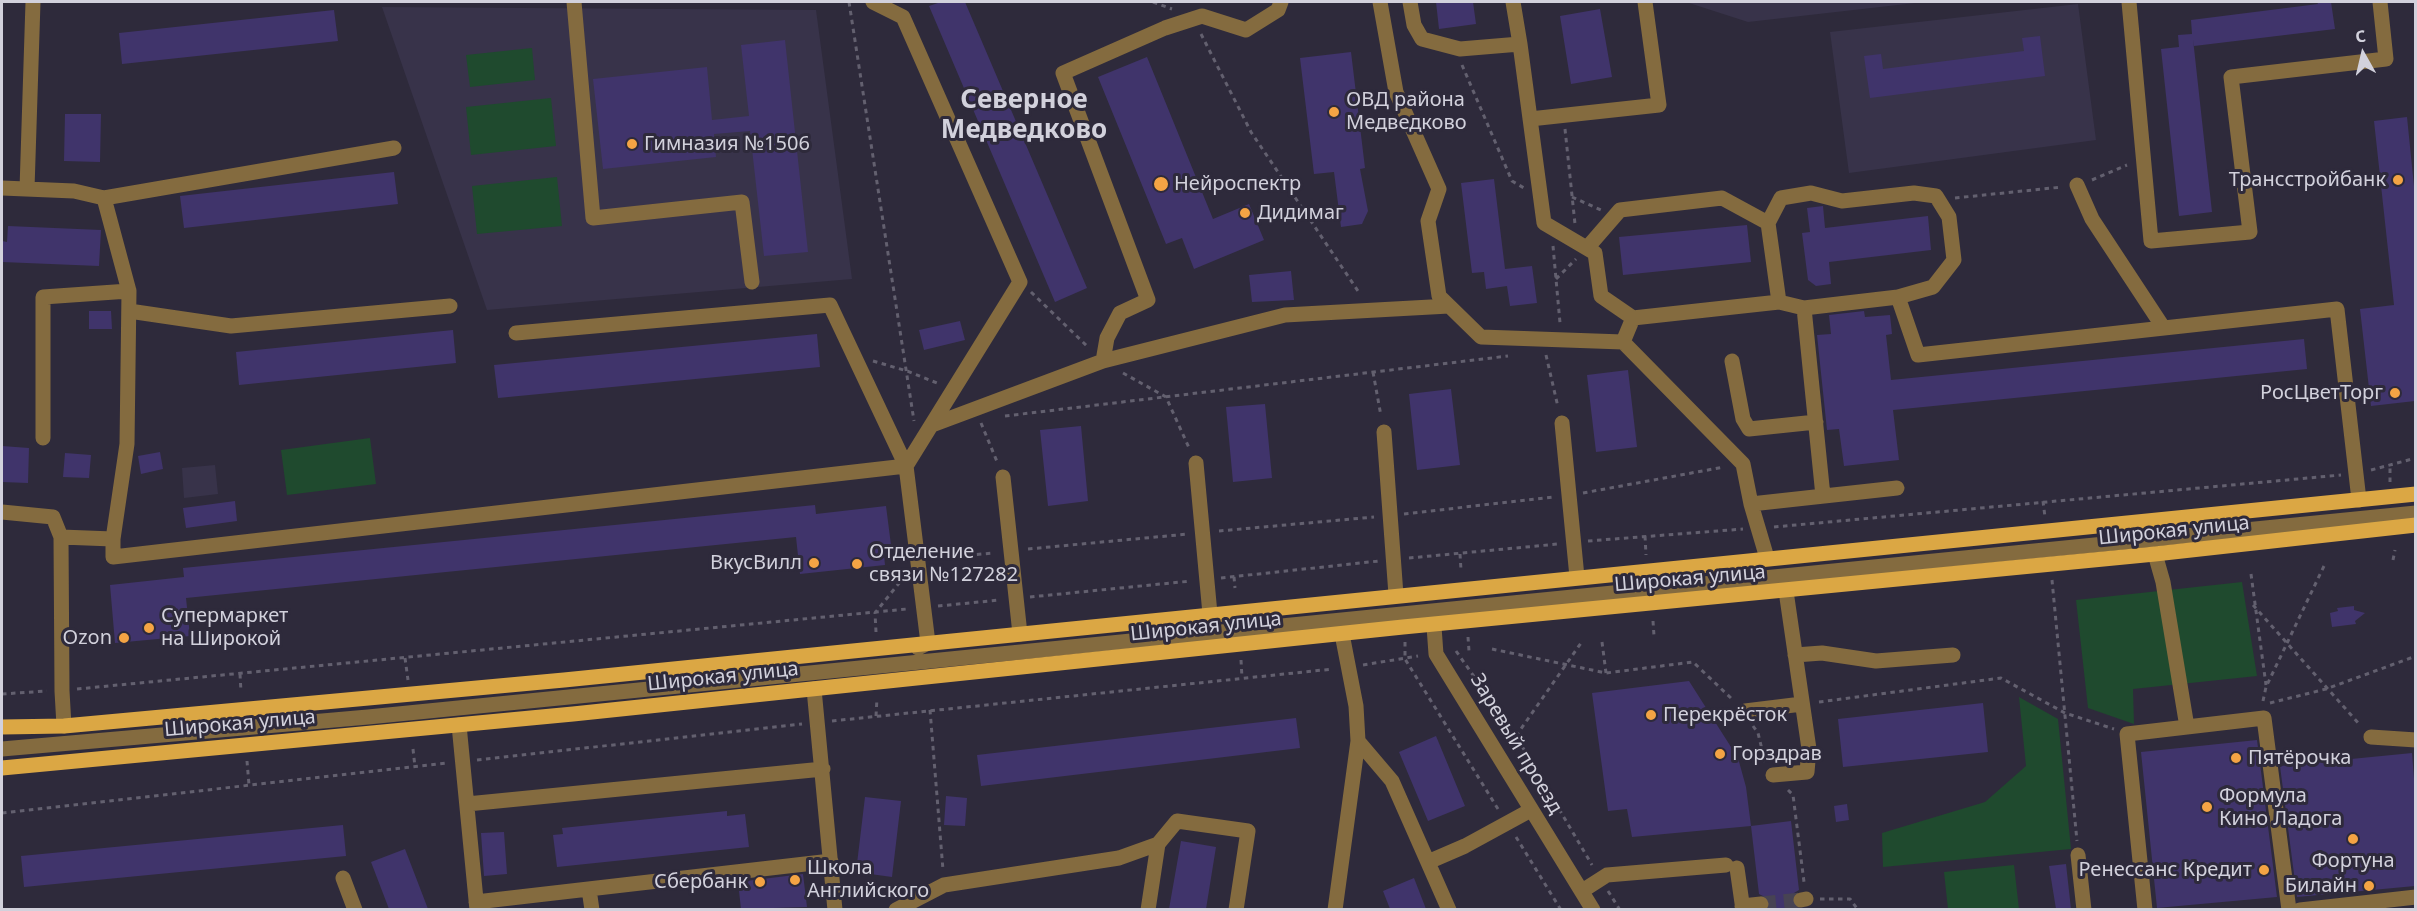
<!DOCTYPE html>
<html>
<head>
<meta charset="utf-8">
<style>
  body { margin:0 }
  #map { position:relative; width:2417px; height:911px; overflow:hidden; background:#2e2a3b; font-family:"Noto Sans",sans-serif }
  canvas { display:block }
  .frame { position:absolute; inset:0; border:3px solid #d2d1dc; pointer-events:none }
  .north { position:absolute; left:2333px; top:24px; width:60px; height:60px; -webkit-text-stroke:4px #2e2a3b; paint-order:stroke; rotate:352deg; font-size:16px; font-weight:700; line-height:24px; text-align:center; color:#d2d1dc }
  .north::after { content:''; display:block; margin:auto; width:21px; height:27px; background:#d2d1dc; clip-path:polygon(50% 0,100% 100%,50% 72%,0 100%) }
</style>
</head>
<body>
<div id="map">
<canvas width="2417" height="911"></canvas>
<div class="frame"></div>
<div class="north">С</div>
</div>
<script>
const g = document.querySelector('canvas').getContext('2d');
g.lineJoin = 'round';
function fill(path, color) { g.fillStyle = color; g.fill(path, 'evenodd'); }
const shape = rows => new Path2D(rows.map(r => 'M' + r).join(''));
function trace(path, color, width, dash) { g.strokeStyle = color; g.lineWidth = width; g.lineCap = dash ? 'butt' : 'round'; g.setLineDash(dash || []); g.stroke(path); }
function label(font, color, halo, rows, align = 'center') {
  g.font = font + ' "Noto Sans",sans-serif'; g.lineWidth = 6; g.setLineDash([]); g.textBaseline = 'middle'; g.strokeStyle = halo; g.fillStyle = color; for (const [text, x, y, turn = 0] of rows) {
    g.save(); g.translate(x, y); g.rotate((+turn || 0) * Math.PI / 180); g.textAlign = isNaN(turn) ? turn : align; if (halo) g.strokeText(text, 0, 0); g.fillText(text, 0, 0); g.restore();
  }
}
const built = shape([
  [1686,2,1924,2,1748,22],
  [2078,4,2096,140,1849,173,1830,32],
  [382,7,816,10,852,279,487,310],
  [215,465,218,494,184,498,182,468]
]);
const green = shape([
  [532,48,535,80,470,87,466,55],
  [551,98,556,146,471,155,466,107],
  [557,177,562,226,477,234,472,186],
  [370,438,376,484,287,495,281,450],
  [2242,582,2257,676,2133,689,2134,724,2088,708,2076,600],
  [2019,697,2058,719,2071,849,1883,867,1882,833,1985,802,2026,766],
  [2014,865,2019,909,1948,909,1944,872]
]);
const building = shape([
  [941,2,965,2,1087,288,1055,302,929,6],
  [1436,2,1473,2,1476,24,1439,29],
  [2317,2,2331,2,2335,29,2194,46,2193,39,2212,212,2179,216,2161,49,2179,47,2178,35,2192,34,2191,20,2318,4],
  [1600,9,1612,77,1571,84,1560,16],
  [334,10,338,41,122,64,119,33],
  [2040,36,2045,76,1870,98,1864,56,1881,54,1883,69,2024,51,2022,38],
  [785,40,808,252,764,256,750,131,714,134,716,157,603,169,593,79,707,67,712,120,749,116,741,45],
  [1351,52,1365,168,1360,169,1368,211,1362,224,1341,227,1334,172,1314,174,1300,58],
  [1147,57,1213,219,1249,204,1264,240,1194,269,1182,238,1166,244,1098,77],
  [65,114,101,114,100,162,64,161],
  [2407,117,2415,196,2415,401,2371,406,2360,309,2394,305,2374,121],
  [394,172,398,204,184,228,180,196],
  [1494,179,1505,269,1532,266,1537,303,1510,306,1507,286,1486,289,1484,272,1472,273,1461,183],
  [1823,206,1825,228,1928,216,1931,250,1829,262,1831,284,1816,286,1808,280,1802,233,1810,232,1807,208],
  [1747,225,1751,262,1623,275,1619,237],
  [8,226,101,230,99,266,2,262,2,241,7,242],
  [1291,271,1294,300,1252,302,1249,275],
  [89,311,111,311,112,329,89,329],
  [1864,311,1865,317,1890,315,1892,334,1886,335,1891,380,2304,339,2307,369,1893,410,1899,460,1844,466,1839,429,1827,430,1817,335,1831,334,1829,315],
  [960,321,965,340,924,350,919,330],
  [453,330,456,363,239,385,236,352],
  [817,334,820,367,498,398,494,365],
  [1628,370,1637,447,1596,452,1587,375],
  [1451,389,1460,465,1417,470,1409,394],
  [1265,404,1272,478,1233,482,1226,407],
  [1081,426,1088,501,1048,506,1040,430],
  [2,446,29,448,28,483,2,482],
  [160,452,163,469,141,474,138,456],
  [65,453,91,455,89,478,63,477],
  [235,501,237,521,186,528,183,508],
  [815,505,816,514,886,506,891,545,883,546,885,565,800,574,796,537,186,598,190,636,115,643,110,585,184,577,183,568],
  [2354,606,2354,610,2365,613,2355,621,2356,624,2332,627,2330,613,2338,611,2337,608],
  [1689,681,1738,758,1746,787,1751,826,1632,837,1627,809,1608,811,1592,693],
  [1983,703,1988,752,1843,767,1838,719],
  [1296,718,1300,748,981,786,977,755],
  [1436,736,1465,806,1428,821,1399,752],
  [2257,740,2277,897,2157,908,2141,752],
  [2412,753,2415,791,2415,886,2297,897,2280,766],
  [946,796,967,798,965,826,944,825],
  [865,797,901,801,892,877,856,872],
  [1847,804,1849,820,1836,822,1834,806],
  [727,811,727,816,745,814,749,847,557,867,553,835,563,834,562,828],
  [1791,821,1799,890,1794,893,1791,901,1794,907,1801,909,1769,909,1769,899,1759,894,1751,826],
  [343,825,346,856,24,887,21,856],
  [504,832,507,874,484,876,481,833],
  [1181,841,1216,847,1206,909,1169,909],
  [405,849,428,909,389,909,371,862],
  [2066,864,2071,909,2056,909,2049,866],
  [803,874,807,907,741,909,738,882],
  [1414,878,1426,909,1390,909,1383,891]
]);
const minorTunnel = shape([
  [1761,904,1801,900]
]);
const path = shape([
  [849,2,914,421],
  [1153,2,1172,9],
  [1201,34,1251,132,1360,294],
  [1462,65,1512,181,1524,188],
  [1565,129,1575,224],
  [2092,180,2127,165],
  [1572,197,1601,210],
  [1955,198,2062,187],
  [1553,246,1560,323],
  [1556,279,1576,259],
  [1031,292,1089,348],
  [1546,355,1558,407],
  [873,361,907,371,937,383],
  [1373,372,1381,416],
  [1123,373,1166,397,1190,450],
  [1005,416,1508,356],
  [981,423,998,464],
  [2371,470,2416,458],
  [2390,482,2390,465],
  [1583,493,1724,467],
  [2043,501,2045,517],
  [1404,514,1553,497],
  [1774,527,2341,475],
  [1219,531,1374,517],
  [1645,536,1646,555],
  [1588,541,1743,529],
  [1028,549,1188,534],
  [1460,554,1461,570],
  [932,558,994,553],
  [1409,558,1558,544],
  [2393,560,2395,550],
  [2251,574,2266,685],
  [1234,577,1235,588],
  [1221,578,1379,561],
  [2052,580,2077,841],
  [1030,597,1191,581],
  [2253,605,2360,725],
  [938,606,1000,600],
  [1653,621,1654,636],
  [876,632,875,613,904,577],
  [1468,637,1469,651],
  [1405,642,1405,659,1498,809],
  [1602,642,1606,673],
  [1492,649,1606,673,1693,662,1733,700],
  [1456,651,1516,736,1592,865],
  [405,658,408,680],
  [1241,660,1242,678],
  [1363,665,1418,656],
  [240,674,241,692],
  [77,689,907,609],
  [2,694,47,691],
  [2263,701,2266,687,2324,566],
  [1819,702,2001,678,2065,713,2114,729],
  [2270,703,2326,689,2416,656],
  [930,710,943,870],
  [876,716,877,698],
  [832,721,1333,669],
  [1753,726,1758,733,1765,762],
  [1516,736,1581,643],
  [413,749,415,767],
  [477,760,802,724],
  [247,761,249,785],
  [1788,790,1793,795,1804,882],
  [2,813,447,763],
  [1516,837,1561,910],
  [1608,891,1620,910],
  [1820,899,1850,899,1858,910]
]);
const minor = shape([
  [574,2,593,218,742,202,752,282],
  [1380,2,1396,92,1439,189,1428,221,1439,296,1481,337,1623,342,1743,464,1751,504,1767,558],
  [1410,2,1414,25,1422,39,1460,49,1520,44,1513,2],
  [2129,2,2151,241,2250,232,2231,77,2386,59,2380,2],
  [1520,44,1544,223,1595,253,1601,296,1633,318,1623,342],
  [1530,119,1659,105,1645,2],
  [2077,185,2092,219,2163,327],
  [2,188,74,191,104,198,394,148],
  [27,189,33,2],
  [1811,193,1842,201,1914,193,1936,196,1949,217,1954,260,1933,287,1898,297,1804,308,1779,302,1768,223,1781,198,1811,193],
  [104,198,129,291,127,444,113,539],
  [1587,248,1620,210,1722,198,1768,223],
  [1898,297,1918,355,2337,309,2359,500],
  [1804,308,1823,496],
  [129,311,231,326,450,306],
  [1633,318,1779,302],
  [516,333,830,305,906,466,928,643,918,648],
  [1103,361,1285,315,1449,306],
  [1732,361,1743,419,1749,429,1816,422],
  [1562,423,1577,577],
  [932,425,1103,361,1107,338,1120,313,1148,300,1063,73,1165,28,1202,16,1246,30,1278,10,1281,2],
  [1384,432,1396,595],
  [43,438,43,297,129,291],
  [1196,463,1210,614],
  [1003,477,1020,634],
  [1751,504,1897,488],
  [2,512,53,517,61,537],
  [2155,554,2163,582,2187,727],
  [1433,613,1436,654,1593,910],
  [1795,655,1822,653,1876,661,1953,655],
  [814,689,835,910],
  [1745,711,1802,704],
  [459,725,477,910],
  [64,726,62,691,61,537,113,539,113,557,906,466,1020,282,903,17,873,2],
  [2371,737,2416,740],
  [1358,741,1392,781,1449,910],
  [2,749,368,717,2416,513],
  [1773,775,1807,772,1809,749,1786,591],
  [467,804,823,769],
  [2078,855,2084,910],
  [1428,862,1465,846,1531,810],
  [1737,868,1743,910],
  [343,878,355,910],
  [589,889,592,910],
  [1582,891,1607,875,1726,865],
  [1801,900,1806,899],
  [476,902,831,861],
  [1742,906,1761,904],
  [896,910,944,885,1119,858,1158,844,1177,821,1248,831,1236,910],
  [1148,910,1158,844],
  [1335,910,1358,741,1356,706,1342,634],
  [2145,910,2127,734,2264,718,2289,910],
  [2300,910,2416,897]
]);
const major = shape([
  [2,727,64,726,564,680,2416,494],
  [2,768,573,714,1403,627,2155,554,2416,525]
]);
const markers = [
  [1334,112,6,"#f4a444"],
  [632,144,6,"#f4a444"],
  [2398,180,6,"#f4a444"],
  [1161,184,8,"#f4a444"],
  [1245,213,6,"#f4a444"],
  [2395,393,6,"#f4a444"],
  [814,563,6,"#f4a444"],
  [857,564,6,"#f4a444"],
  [149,628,6,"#f4a444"],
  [124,638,6,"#f4a444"],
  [1651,715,6,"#f4a444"],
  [1720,754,6,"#f4a444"],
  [2236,758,6,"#f4a444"],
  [2207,807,6,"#f4a444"],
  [2353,839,6,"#f4a444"],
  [2264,870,6,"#f4a444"],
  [795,880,6,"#f4a444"],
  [760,882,6,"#f4a444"],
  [2369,886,6,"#f4a444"]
];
const poiNames = [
  ["ОВД района",1346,100],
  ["Медведково",1346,123],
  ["Гимназия №1506",644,144],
  ["Трансстройбанк",2386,180,"right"],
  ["Нейроcпектр",1174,184],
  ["Дидимаг",1257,213],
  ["РосЦветТорг",2383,393,"right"],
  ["Отделение",869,552],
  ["связи №127282",869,575],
  ["ВкусВилл",802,563,"right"],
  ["Супермаркет",161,616],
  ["на Широкой",161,639],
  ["Ozon",112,638,"right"],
  ["Перекрёсток",1663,715],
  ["Горздрав",1732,754],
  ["Пятёрочка",2248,758],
  ["Формула",2219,796],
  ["Кино Ладога",2219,819],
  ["Фортуна",2353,861,"center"],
  ["Школа",807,868],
  ["Английского",807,891],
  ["Ренессанс Кредит",2252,870,"right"],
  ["Сбербанк",748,882,"right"],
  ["Билайн",2357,886,"right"]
];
const streetNames = [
  ["Широкая улица",2174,531,-6],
  ["Широкая улица",1690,579,-5],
  ["Широкая улица",1206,627,-6],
  ["Широкая улица",723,677,-6],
  ["Широкая улица",240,724,-5],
  ["Заревый проезд",1516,744,59]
];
const districtNames = [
  ["Северное",1024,101],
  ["Медведково",1024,131]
];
fill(built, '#38334a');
fill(green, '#1f4a2e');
fill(building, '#40346b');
trace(minorTunnel, '#474353', 15, [15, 8]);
trace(path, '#63606f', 3, [4.5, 4.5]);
trace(minor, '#846b3f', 15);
trace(major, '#dba744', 15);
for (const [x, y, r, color] of markers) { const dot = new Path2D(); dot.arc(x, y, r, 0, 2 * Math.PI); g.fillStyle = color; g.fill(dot); trace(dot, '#2e2a3b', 2); }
label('20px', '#d2d1dc', '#2e2a3b', poiNames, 'left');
label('20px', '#d2d1dc', '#2e2a3b', streetNames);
label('bold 26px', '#d2d1dc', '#2e2a3b', districtNames);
</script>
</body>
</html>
